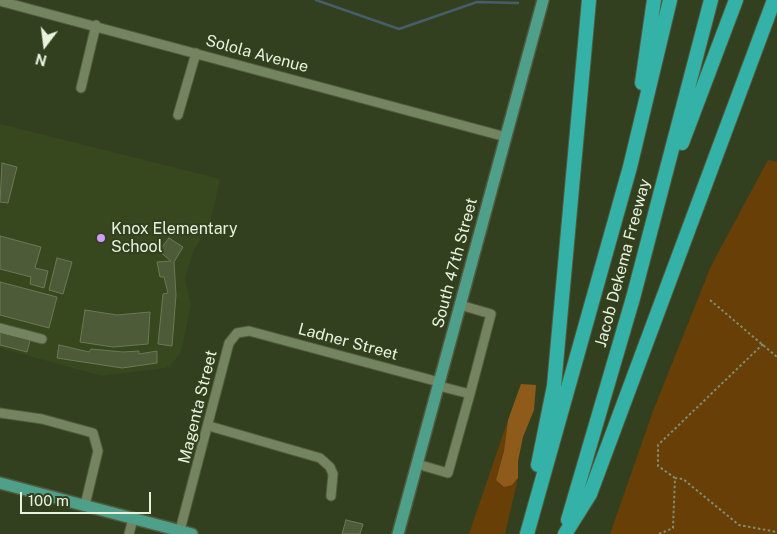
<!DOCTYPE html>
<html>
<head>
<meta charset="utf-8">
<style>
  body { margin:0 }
  #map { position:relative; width:777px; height:534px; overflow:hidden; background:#33401f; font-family:"Public Sans",sans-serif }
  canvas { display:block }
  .north { position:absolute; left:20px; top:20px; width:50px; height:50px; -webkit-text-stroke:4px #33401f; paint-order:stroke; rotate:195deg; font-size:14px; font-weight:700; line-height:20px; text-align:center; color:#e8f2dd }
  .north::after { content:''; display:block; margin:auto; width:18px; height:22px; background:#e8f2dd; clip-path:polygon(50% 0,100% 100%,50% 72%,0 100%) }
  .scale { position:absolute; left:20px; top:492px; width:131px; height:22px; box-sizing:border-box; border:2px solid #e8f2dd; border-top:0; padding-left:6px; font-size:15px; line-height:18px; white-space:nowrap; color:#e8f2dd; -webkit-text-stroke:4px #33401f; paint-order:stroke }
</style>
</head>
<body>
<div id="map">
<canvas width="777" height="534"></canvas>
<div class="north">N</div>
<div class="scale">100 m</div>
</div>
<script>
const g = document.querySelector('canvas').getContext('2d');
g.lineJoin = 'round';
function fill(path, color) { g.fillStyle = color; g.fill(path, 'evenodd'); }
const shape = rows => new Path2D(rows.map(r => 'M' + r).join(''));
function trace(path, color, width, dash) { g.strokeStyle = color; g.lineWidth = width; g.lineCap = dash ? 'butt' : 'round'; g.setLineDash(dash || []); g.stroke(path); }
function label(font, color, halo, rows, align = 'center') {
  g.font = font + ' "Public Sans",sans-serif'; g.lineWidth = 4; g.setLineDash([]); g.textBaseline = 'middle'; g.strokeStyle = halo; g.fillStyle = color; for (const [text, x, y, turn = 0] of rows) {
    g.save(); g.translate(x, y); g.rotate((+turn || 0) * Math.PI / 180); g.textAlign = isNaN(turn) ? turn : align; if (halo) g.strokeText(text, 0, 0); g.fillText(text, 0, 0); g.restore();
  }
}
const built = shape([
  [0,124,220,179,210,224,193,252,185,279,191,305,181,352,171,365,165,368,102,376,0,348]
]);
const green = shape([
  [768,160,777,162,777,534,610,534,653,411,711,266],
  [508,420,504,451,496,480,512,485,518,478,505,534,469,534]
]);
const forest = shape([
  [521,384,536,385,534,410,523,437,518,461,518,478,512,485,504,487,496,480,504,451,508,420]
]);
const stream = shape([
  [316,0,399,29,477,2,518,3]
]);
const building = shape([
  [2,163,17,167,8,203,0,202,2,163],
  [0,236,41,247,35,268,48,271,44,288,30,284,31,277,0,269,0,236],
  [169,238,183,247,174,262,176,295,172,346,158,344,163,294,168,293,164,277,160,277,157,262,171,261,159,251,169,238],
  [57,258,72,262,63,294,49,290,57,258],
  [0,282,57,297,49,328,0,315,0,282],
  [85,310,117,315,150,312,148,344,113,347,80,342,85,310],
  [0,329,31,337,27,352,0,345,0,329],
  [59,345,89,352,91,349,123,352,139,351,139,354,157,351,157,363,122,368,57,358,59,345],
  [346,520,363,524,360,534,342,534,346,520]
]);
const path = shape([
  [710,300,777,357],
  [675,478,658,466,658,445,763,344],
  [659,534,673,528,675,478,683,479,739,525,777,532]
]);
const minor = shape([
  [0,1,506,137],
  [81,88,96,25],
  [178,115,196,53],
  [0,328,42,339],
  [439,386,470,394],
  [0,413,42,419,93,433,98,451,85,505],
  [209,426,320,458,330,467,333,474,331,496],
  [417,464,448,473,470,394,491,314,460,305],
  [129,534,133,519],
  [179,534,229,343,237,333,249,331,439,382]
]);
const major = shape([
  [0,483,192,534],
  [398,534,543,0]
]);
const highway = shape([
  [642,83,654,0],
  [682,143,736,0],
  [538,465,554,386,589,0],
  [568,520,633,298,711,0],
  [527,534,630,167,670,0],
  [565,534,590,494,774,0]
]);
const markers = [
  [101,238,5,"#d09dff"]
];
const streetNames = [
  ["Solola Avenue",257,54,15],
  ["South 47th Street",455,263,-75],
  ["Jacob Dekema Freeway",623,263,-75],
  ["Ladner Street",348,342,15],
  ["Magenta Street",198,407,-76]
];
const poiNames = [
  ["Knox Elementary",111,229],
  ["School",111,247]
];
fill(built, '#37471e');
fill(green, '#683f07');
fill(forest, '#8e5b1b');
trace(stream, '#465e6c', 2.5);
fill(building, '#4d5b38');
trace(building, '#6a7a55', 1);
trace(minor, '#505c3d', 11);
trace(major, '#505c3d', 14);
trace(highway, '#505c3d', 16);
trace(path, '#818d71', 2, [2.5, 2.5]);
trace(minor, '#748460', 9);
trace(major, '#4ea08b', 11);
trace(highway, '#34b2a8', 14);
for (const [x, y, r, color] of markers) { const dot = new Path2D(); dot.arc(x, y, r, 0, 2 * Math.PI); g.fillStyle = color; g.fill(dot); trace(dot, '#33401f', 2); }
label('16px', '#e8f2dd', '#33401f', streetNames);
label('16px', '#e8f2dd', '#33401f', poiNames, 'left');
</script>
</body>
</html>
